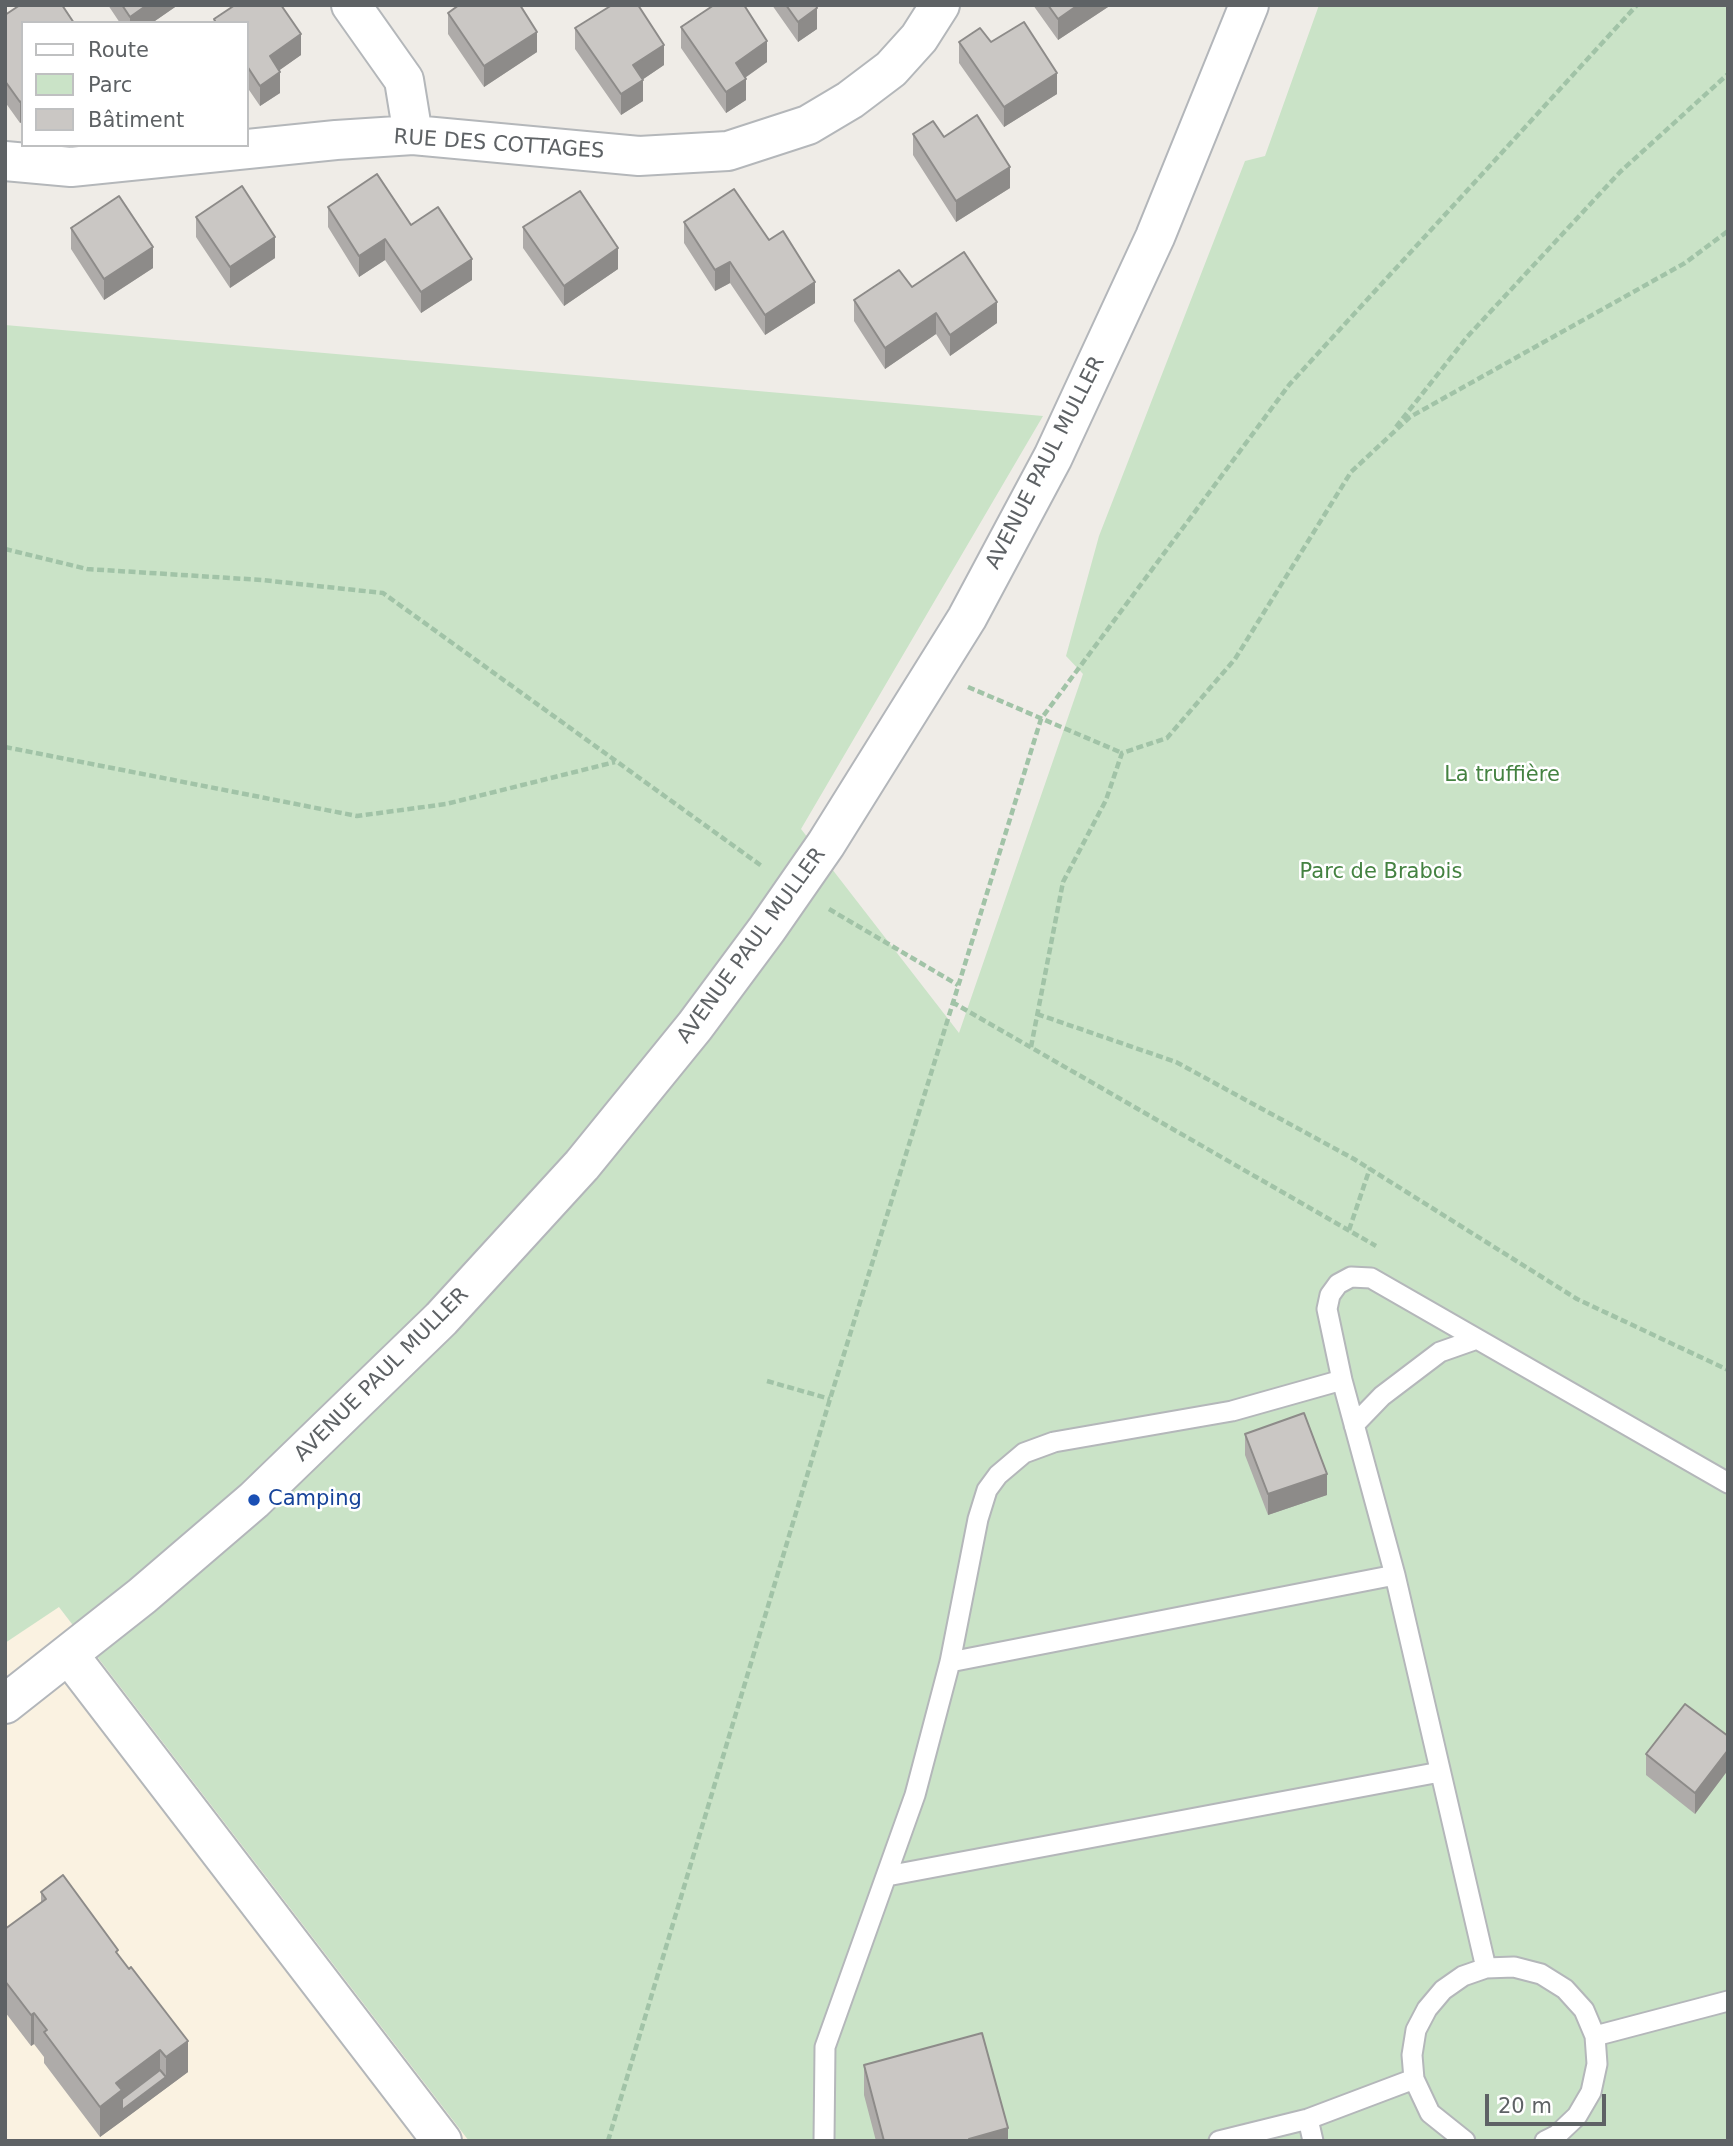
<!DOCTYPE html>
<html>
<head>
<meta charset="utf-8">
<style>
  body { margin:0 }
  #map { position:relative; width:1733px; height:2146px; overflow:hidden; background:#efece7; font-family:"DejaVu Sans",sans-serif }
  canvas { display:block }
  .frame { position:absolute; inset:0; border:7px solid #5e6265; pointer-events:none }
  .legend { position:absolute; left:21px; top:21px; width:228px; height:126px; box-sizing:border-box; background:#fff; border:2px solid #bfc0c1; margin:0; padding:9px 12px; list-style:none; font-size:21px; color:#5e6265 }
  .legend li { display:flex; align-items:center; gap:14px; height:35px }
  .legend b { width:35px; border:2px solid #bfc0c1 }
  .scale { position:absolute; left:1485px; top:2094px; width:121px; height:32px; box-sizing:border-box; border:4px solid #5e6265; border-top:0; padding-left:9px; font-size:21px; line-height:24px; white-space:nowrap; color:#5e6265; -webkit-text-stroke:5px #fff; paint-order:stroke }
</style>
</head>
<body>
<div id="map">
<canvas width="1733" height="2146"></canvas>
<div class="frame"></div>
<ul class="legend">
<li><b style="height:9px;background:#fff"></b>Route</li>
<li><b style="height:19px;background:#cae3c7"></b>Parc</li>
<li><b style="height:19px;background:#cac7c4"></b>Bâtiment</li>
</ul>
<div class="scale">20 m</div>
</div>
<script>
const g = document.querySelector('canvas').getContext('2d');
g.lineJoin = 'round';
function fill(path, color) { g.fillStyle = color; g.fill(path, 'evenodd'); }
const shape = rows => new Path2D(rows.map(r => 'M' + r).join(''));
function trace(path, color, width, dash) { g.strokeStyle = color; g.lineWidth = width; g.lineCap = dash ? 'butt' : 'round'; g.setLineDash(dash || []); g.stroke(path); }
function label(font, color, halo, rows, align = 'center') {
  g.font = font + ' "DejaVu Sans",sans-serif'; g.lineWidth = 5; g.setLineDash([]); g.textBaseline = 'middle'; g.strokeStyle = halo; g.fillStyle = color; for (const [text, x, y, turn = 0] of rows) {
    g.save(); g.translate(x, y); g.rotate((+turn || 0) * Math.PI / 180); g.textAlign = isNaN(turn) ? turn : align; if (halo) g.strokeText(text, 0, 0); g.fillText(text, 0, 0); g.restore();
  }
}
const commercial = shape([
  [58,1606,469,2141,5,2141,5,1643]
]);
const green = shape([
  [1319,5,1728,5,1728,2141,469,2141,59,1607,5,1643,5,325,1043,416,801,829,959,1033,1083,674,1066,656,1099,536,1245,161,1265,156]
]);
const path = shape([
  [1396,427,1467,337,1620,172,1728,74],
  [5,549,87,569,262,580,383,593,763,867],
  [968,687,1122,753],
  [5,747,357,816,446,804,615,762],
  [829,909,958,985],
  [952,1002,1376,1246],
  [1037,1014,1176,1062,1354,1159,1577,1299,1728,1370],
  [1031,1047,1063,882,1106,800,1122,753,1167,738,1235,659,1351,472,1410,417,1685,263,1728,231],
  [1349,1230,1370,1168],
  [767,1381,830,1399],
  [608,2141,830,1399,1041,719,1289,385,1637,5]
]);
const lane = shape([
  [1354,1425,1382,1396,1440,1352,1477,1339],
  [950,1662,1395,1575],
  [887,1876,1440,1772],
  [1486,1968,1395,1575,1342,1380,1327,1309,1330,1295,1338,1284,1351,1277,1371,1278,1728,1483],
  [1595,2036,1728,2001],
  [1308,2119,1313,2141],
  [824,2141,825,2047,915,1795,950,1662,978,1519,987,1490,998,1475,1024,1453,1054,1442,1232,1411,1342,1380],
  [1219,2141,1308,2119,1414,2079],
  [1465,2141,1430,2113,1414,2079,1412,2055,1416,2030,1427,2009,1443,1990,1463,1976,1486,1968,1514,1967,1541,1974,1565,1989,1584,2010,1595,2036,1597,2064,1591,2092,1577,2116,1557,2135,1545,2141]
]);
const street = shape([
  [351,5,404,80,413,135],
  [5,161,71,167,336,140,413,135,639,156,728,151,808,125,850,100,891,69,919,38,940,5],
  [69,1655,442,2141]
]);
const secondary = shape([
  [5,1704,142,1596,254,1500,441,1319,582,1165,695,1026,767,929,826,844,967,618,1053,457,1155,237,1249,5]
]);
const wall = shape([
  [15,5,62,5,23,23,23,121,20,123,5,102,5,15,16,8],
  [108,5,178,5,152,23,120,23],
  [235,5,281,5,301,34,301,55,279,70,280,72,280,93,260,106,247,87,247,23,214,23,214,19],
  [772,5,817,5,817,29,798,42],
  [1033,5,1108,5,1108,7,1058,40],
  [448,13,537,52,484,87,448,34],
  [681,27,767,62,745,78,746,100,726,113,681,48],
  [575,28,664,65,642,80,643,101,621,115,575,49],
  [959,42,991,42,1057,94,1004,127,959,63],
  [913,134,944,137,1010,188,956,222,913,155],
  [328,207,411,225,472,280,421,313,385,260,359,277,328,227],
  [196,217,275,258,230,288,196,237],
  [684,222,769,240,815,303,765,335,730,283,715,291,684,243],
  [523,227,618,269,564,306,523,248],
  [71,228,153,268,104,300,71,249],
  [912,287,997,323,950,356,936,334,885,369,854,321,854,300],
  [1245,1434,1327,1495,1268,1515,1245,1455],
  [1728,1736,1728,1770,1695,1814,1646,1775,1646,1754],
  [41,1892,118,1955,188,2072,100,2137,44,2063,44,2057,34,2044,31,2046,5,2012,5,1929,41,1903],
  [864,2065,1008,2141,876,2141,864,2095]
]);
const shadedWall = shape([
  [147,5,178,5,152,23,130,23,130,17],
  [1078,5,1108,5,1108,7,1058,40,1058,19],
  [817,8,817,29,798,42,798,22],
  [537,32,537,52,484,87,484,66],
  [301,34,301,55,270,77,270,56],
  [767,41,767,62,736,84,736,63],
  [664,45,664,65,633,86,633,65],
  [280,72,280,93,260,106,260,86],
  [1057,73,1057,94,1004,127,1004,107],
  [746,79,746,100,726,113,726,92],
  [643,80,643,101,621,115,621,94],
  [23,100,23,121,20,123,20,102],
  [1010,167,1010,188,956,222,956,201],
  [275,237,275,258,230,288,230,267],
  [385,239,385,260,359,277,359,256],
  [153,247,153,268,104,300,104,279],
  [618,248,618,269,564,306,564,286],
  [472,259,472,280,421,313,421,292],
  [730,262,730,283,715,291,715,270],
  [815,282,815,303,765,335,765,315],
  [997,302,997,323,950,356,950,335],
  [936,313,936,334,885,369,885,348],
  [1327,1474,1327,1495,1268,1515,1268,1494],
  [1728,1750,1728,1770,1695,1814,1695,1793],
  [34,2013,34,2044,31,2046,31,2015],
  [188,2041,188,2072,122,2121,122,2110,166,2077,166,2057],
  [160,2050,160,2080,122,2109,122,2121,100,2137,100,2107,116,2083],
  [1008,2128,1008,2141,969,2141,969,2139]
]);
const building = shape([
  [20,5,62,5,74,23,23,23,23,100,20,102,5,81,5,15,20,5],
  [122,5,147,5,130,17,122,5],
  [235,5,281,5,301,34,270,56,280,72,260,86,247,66,247,23,216,23,214,19,235,5],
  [459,5,520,5,537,32,484,66,448,13,459,5],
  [612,5,638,5,664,45,633,65,643,80,621,94,575,28,612,5],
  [714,5,744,5,767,41,736,63,746,79,726,92,681,27,714,5],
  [786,5,816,5,817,8,798,22,786,5],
  [1048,5,1078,5,1058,19,1048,5],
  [1024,22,1057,73,1004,107,959,42,980,28,991,42,1024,22],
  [977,115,1010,167,956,201,913,134,933,121,944,137,977,115],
  [377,174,411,225,438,207,472,259,421,292,385,239,359,256,328,207,377,174],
  [242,186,275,237,230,267,196,217,242,186],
  [734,189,769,240,783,231,815,282,765,315,730,262,715,270,684,222,734,189],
  [580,191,618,248,564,286,523,227,580,191],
  [119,196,153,247,104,279,71,228,119,196],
  [964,252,997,302,950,335,936,313,885,348,854,300,899,270,912,287,964,252],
  [1304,1413,1327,1474,1268,1494,1245,1434,1304,1413],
  [1685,1704,1728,1736,1728,1750,1695,1793,1646,1754,1685,1704],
  [63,1875,118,1950,116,1952,129,1969,131,1967,188,2041,166,2057,160,2050,116,2083,122,2090,100,2107,44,2032,47,2030,34,2013,31,2015,5,1981,5,1929,46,1899,41,1892,63,1875],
  [982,2033,1008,2128,969,2139,969,2141,884,2141,864,2065,982,2033],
  [160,2070,166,2077,122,2110,122,2099,160,2070]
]);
const markers = [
  [254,1500,7,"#1a4fb4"]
];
const streetNames = [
  ["RUE DES COTTAGES",499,145,4],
  ["AVENUE PAUL MULLER",1046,463,-63],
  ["AVENUE PAUL MULLER",752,946,-54],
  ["AVENUE PAUL MULLER",382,1375,-45]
];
const parkNames = [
  ["La truffière",1502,776],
  ["Parc de Brabois",1381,873]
];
const transitNames = [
  ["Camping",268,1500]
];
fill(commercial, '#faf2e1');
fill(green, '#cae3c7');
trace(lane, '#b4b7ba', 23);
trace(street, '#b4b7ba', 42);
trace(secondary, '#b3b6ba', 42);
trace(path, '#a1c3a7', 4.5, [7, 3.5]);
trace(lane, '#fff', 19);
trace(street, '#fff', 38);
trace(secondary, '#fff', 38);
fill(wall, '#aeaba9');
fill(shadedWall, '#8d8b89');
fill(building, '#cac7c4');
trace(building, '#8d8b89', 2);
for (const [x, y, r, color] of markers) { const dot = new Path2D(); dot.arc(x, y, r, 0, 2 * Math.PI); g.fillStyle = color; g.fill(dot); trace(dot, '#fff', 2.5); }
label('21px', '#5e6265', '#fff', streetNames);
label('21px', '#448241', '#fff', parkNames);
label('21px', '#164399', '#fff', transitNames, 'left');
</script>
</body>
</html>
